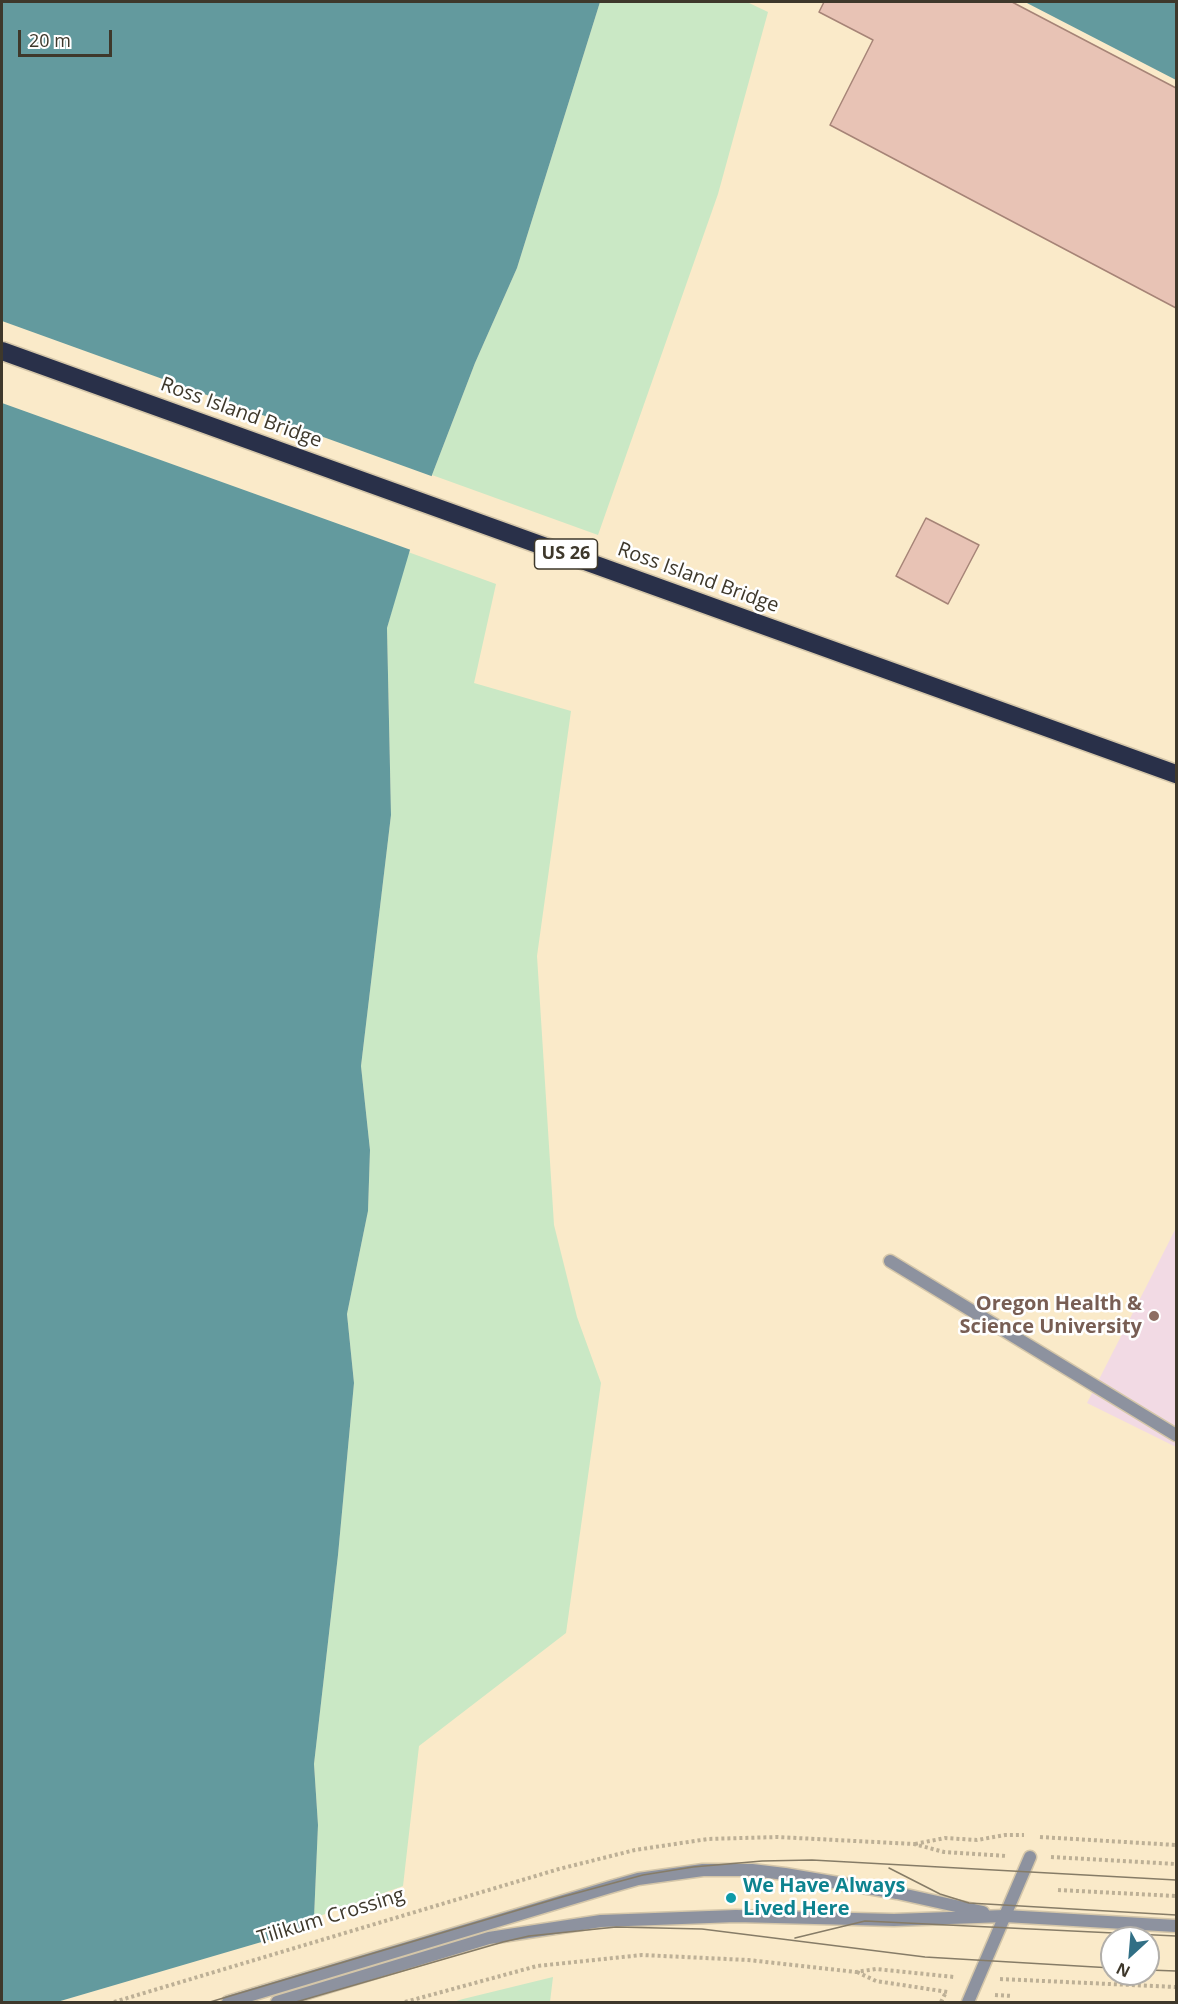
<!DOCTYPE html>
<html>
<head>
<meta charset="utf-8">
<style>
  body { margin:0 }
  #map { position:relative; width:1178px; height:2004px; overflow:hidden; background:#faeac9; font-family:"Open Sans",sans-serif }
  canvas { display:block }
  .frame { position:absolute; inset:0; border:3px solid #3e382b; pointer-events:none }
  .north { position:absolute; left:1100px; top:1926px; width:60px; height:60px; box-sizing:border-box; background:#fff; border:2px solid #b2afaa; border-radius:50%; rotate:206deg; font-size:16px; font-weight:700; line-height:24px; text-align:center; color:#3e382b }
  .north::after { content:''; display:block; margin:auto; width:21px; height:27px; background:#316f85; clip-path:polygon(50% 0,100% 100%,50% 72%,0 100%) }
  .scale { position:absolute; left:18px; top:30px; width:94px; height:27px; box-sizing:border-box; border:3px solid #3e382b; border-top:0; padding-left:8px; font-size:18px; line-height:21px; white-space:nowrap; color:#3e382b; -webkit-text-stroke:4px #fff; paint-order:stroke }
</style>
</head>
<body>
<div id="map">
<canvas width="1178" height="2004"></canvas>
<div class="frame"></div>
<div class="north">N</div>
<div class="scale">20 m</div>
</div>
<script>
const g = document.querySelector('canvas').getContext('2d');
g.lineJoin = 'round';
function fill(path, color) { g.fillStyle = color; g.fill(path, 'evenodd'); }
const shape = rows => new Path2D(rows.map(r => 'M' + r).join(''));
function trace(path, color, width, dash) { g.strokeStyle = color; g.lineWidth = width; g.lineCap = dash ? 'butt' : 'round'; g.setLineDash(dash || []); g.stroke(path); }
function label(font, color, halo, rows, align = 'center') {
  g.font = font + ' "Open Sans",sans-serif'; g.lineWidth = 5; g.setLineDash([]); g.textBaseline = 'middle'; g.strokeStyle = halo; g.fillStyle = color; for (const [text, x, y, turn = 0] of rows) {
    g.save(); g.translate(x, y); g.rotate((+turn || 0) * Math.PI / 180); g.textAlign = isNaN(turn) ? turn : align; if (halo) g.strokeText(text, 0, 0); g.fillText(text, 0, 0); g.restore();
  }
}
const education = shape([
  [1176,1228,1176,1447,1087,1403]
]);
const green = shape([
  [600,2,747,2,768,12,718,194,598,535,432,475,475,363,517,268],
  [408,552,496,584,474,683,571,711,537,956,554,1225,577,1317,601,1383,566,1633,419,1746,403,1886,314,1918,318,1825,314,1764,338,1555,354,1383,347,1314,368,1211,370,1150,361,1066,391,815,387,628],
  [553,1977,550,2002,453,2002,463,1999]
]);
const water = shape([
  [2,2,600,2,517,268,475,363,432,475,387,628,391,815,361,1066,370,1150,368,1211,347,1314,354,1383,338,1555,314,1764,318,1825,314,1918,305,2002,2,2002],
  [1025,2,1176,2,1176,80]
]);
const pier = shape([
  [2,321,434,477,411,550,2,403],
  [316,1926,308,2002,57,2002]
]);
const building = shape([
  [824,2,1012,2,1176,88,1176,308,830,125,873,40,819,12,824,2],
  [926,518,979,545,948,604,896,576,926,518]
]);
const path = shape([
  [1040,1837,1176,1845],
  [915,1844,945,1838,977,1840,1005,1835,1024,1835],
  [1051,1857,1176,1864],
  [1058,1890,1176,1896],
  [857,1972,876,1981,948,1992],
  [1000,1979,1176,1987],
  [995,1995,1013,1996],
  [114,2002,559,1869,635,1850,708,1839,777,1837,914,1844,944,1852,1007,1856],
  [405,2002,537,1966,642,1955,748,1960,856,1972,876,1969,954,1977],
  [941,2002,945,1994]
]);
const lane = shape([
  [890,1261,1176,1435],
  [228,2002,610,1887,638,1879,703,1870,752,1870,785,1874,897,1893,983,1912],
  [277,2002,489,1938,601,1921,736,1916,894,1920,1005,1916,1176,1926]
]);
const street = shape([
  [968,2002,1030,1857]
]);
const highway = shape([
  [2,351,1176,774]
]);
const tram = shape([
  [889,1868,940,1894,969,1903,1176,1915],
  [795,1938,865,1921,1176,1936],
  [1148,1970,1176,1971],
  [210,2002,562,1897,643,1875,693,1867,762,1861,812,1860,1176,1880],
  [296,2002,503,1942,529,1936,616,1927,702,1929,925,1957,1112,1968]
]);
const markers = [
  [1154,1316,6,"#8d6e63"],
  [731,1898,6,"#0f9aa8"]
];
const shields = [
  [566,554,63]
];
const shieldNames = [
  ["US 26",566,554]
];
const streetNames = [
  ["Ross Island Bridge",241,413,20],
  ["Ross Island Bridge",698,578,20],
  ["Tilikum Crossing",331,1917,-17]
];
const educationNames = [
  ["Oregon Health &",1142,1304],
  ["Science University",1142,1327]
];
const cultureNames = [
  ["We Have Always",743,1886],
  ["Lived Here",743,1909]
];
fill(education, '#f2dae4');
fill(green, '#cae8c5');
fill(water, '#639a9e');
fill(pier, '#faeac9');
fill(building, '#e8c3b5');
trace(building, '#a68477', 1.5);
trace(lane, '#d4c6a9', 15);
trace(street, '#d4c6a9', 15);
trace(highway, '#d4c6a9', 21);
trace(path, '#bdb096', 4, [3, 3]);
trace(lane, '#8d929f', 12);
trace(street, '#8d929f', 12);
trace(highway, '#293049', 18);
trace(tram, '#867c67', 1.5);
for (const [x, y, r, color] of markers) { const dot = new Path2D(); dot.arc(x, y, r, 0, 2 * Math.PI); g.fillStyle = color; g.fill(dot); trace(dot, '#fff', 2); }
for (const [x, y, w] of shields) { const box = new Path2D(); box.roundRect(x - w / 2, y - 15, w, 30, 4.5); g.fillStyle = '#fff'; g.fill(box); trace(box, '#3e382b', 1.5); }
label('bold 18px', '#3e382b', null, shieldNames);
label('20px', '#3e382b', '#fff', streetNames);
label('bold 20px', '#785e54', '#fff', educationNames, 'right');
label('bold 20px', '#0d838f', '#fff', cultureNames, 'left');
</script>
</body>
</html>
